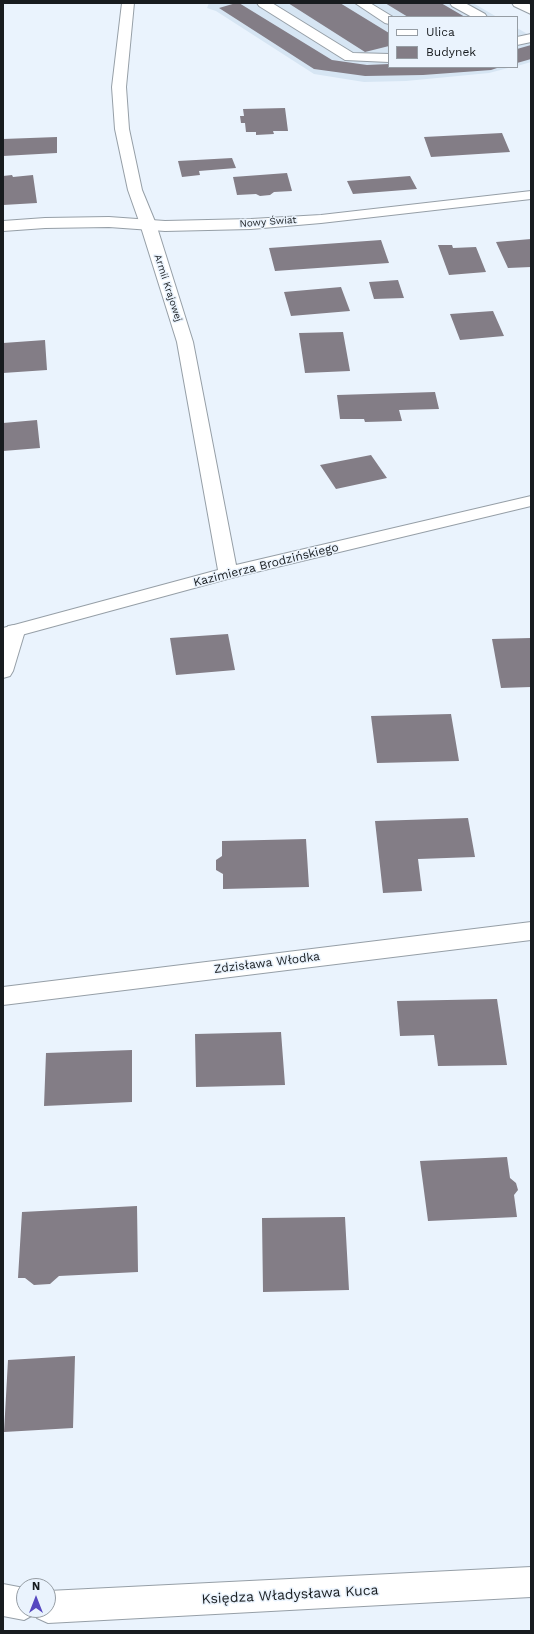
<!DOCTYPE html>
<html>
<head>
<meta charset="utf-8">
<style>
  body { margin:0 }
  #map { position:relative; width:534px; height:1634px; overflow:hidden; background:#eaf3fd; font-family:"Work Sans",sans-serif }
  canvas { display:block }
  .frame { position:absolute; inset:0; border:4px solid #181c1f; pointer-events:none }
  .legend { position:absolute; left:388px; top:16px; width:130px; height:52px; box-sizing:border-box; background:#eaf3fd; border:1px solid #969da4; margin:0; padding:5px 7px; list-style:none; font-size:12px; color:#181c1f }
  .legend li { display:flex; align-items:center; gap:8px; height:20px }
  .legend b { width:20px; border:1px solid #969da4 }
  .north { position:absolute; left:16px; top:1578px; width:40px; height:40px; box-sizing:border-box; background:#eaf3fd; border:1px solid #969da4; border-radius:50%; rotate:0deg; font-size:11px; font-weight:700; line-height:16px; text-align:center; color:#181c1f }
  .north::after { content:''; display:block; margin:auto; width:14px; height:18px; background:#5648c0; clip-path:polygon(50% 0,100% 100%,50% 72%,0 100%) }
</style>
</head>
<body>
<div id="map">
<canvas width="534" height="1634"></canvas>
<div class="frame"></div>
<ul class="legend">
<li><b style="height:5px;background:#fff"></b>Ulica</li>
<li><b style="height:11px;background:#837d86"></b>Budynek</li>
</ul>
<div class="north">N</div>
</div>
<script>
const g = document.querySelector('canvas').getContext('2d');
g.lineJoin = 'round';
function fill(path, color) { g.fillStyle = color; g.fill(path, 'evenodd'); }
const shape = rows => new Path2D(rows.map(r => 'M' + r).join(''));
function trace(path, color, width, dash) { g.strokeStyle = color; g.lineWidth = width; g.lineCap = dash ? 'butt' : 'round'; g.setLineDash(dash || []); g.stroke(path); }
function label(font, color, halo, rows, align = 'center') {
  g.font = font + ' "Work Sans",sans-serif'; g.lineWidth = 3; g.setLineDash([]); g.textBaseline = 'middle'; g.strokeStyle = halo; g.fillStyle = color; for (const [text, x, y, turn = 0] of rows) {
    g.save(); g.translate(x, y); g.rotate((+turn || 0) * Math.PI / 180); g.textAlign = isNaN(turn) ? turn : align; if (halo) g.strokeText(text, 0, 0); g.fillText(text, 0, 0); g.restore();
  }
}
const built = shape([
  [209,3,473,3,497,17,389,17,389,67,512,67,489,73,406,81,364,82,314,74,216,11,207,8],
  [517,28,531,36,531,62,517,66]
]);
const building = shape([
  [236,3,239,3,332,60,367,65,389,64,389,67,500,67,491,70,423,75,365,76,314,69,219,8],
  [288,3,340,3,389,33,389,46,365,52],
  [385,3,441,3,465,17,408,17],
  [531,45,531,59,517,63,517,49],
  [285,108,288,131,273,131,274,134,256,135,256,132,246,132,245,123,241,123,240,116,244,116,243,109],
  [502,133,510,152,431,157,424,137],
  [57,137,57,153,3,156,3,139],
  [232,158,236,168,199,171,200,175,182,177,178,161],
  [287,173,292,191,274,192,270,195,260,196,256,194,237,195,233,177],
  [12,175,13,177,33,175,37,203,3,205,3,176],
  [410,176,417,189,353,194,347,181],
  [531,239,531,267,508,268,496,242],
  [381,240,389,263,275,271,269,248],
  [438,245,452,245,453,248,476,247,486,272,449,275],
  [398,280,404,298,374,299,369,282],
  [341,287,350,311,291,316,284,292],
  [493,311,504,336,460,340,450,314],
  [343,332,350,371,305,373,299,333],
  [45,340,47,370,3,373,3,343],
  [435,392,439,409,399,410,402,421,365,422,364,419,340,419,337,395],
  [37,420,40,448,3,451,3,423],
  [371,455,387,478,336,489,320,465],
  [228,634,235,670,176,675,170,638],
  [531,638,531,687,501,688,492,639],
  [451,714,459,761,377,763,371,716],
  [468,818,475,857,418,859,422,891,383,893,375,821],
  [306,839,309,887,223,889,223,874,216,870,216,860,222,856,222,841],
  [497,999,507,1065,438,1066,434,1035,400,1036,397,1001],
  [281,1032,285,1085,196,1087,195,1034],
  [132,1050,132,1102,44,1106,46,1053],
  [507,1157,510,1178,516,1183,518,1190,514,1195,517,1217,428,1221,420,1161],
  [137,1206,138,1272,59,1276,50,1284,34,1285,25,1278,18,1278,22,1212],
  [345,1217,349,1290,263,1292,262,1218],
  [75,1356,73,1428,4,1432,8,1360]
]);
const minor = shape([
  [257,3,272,3,353,53,389,54,389,62,345,60,259,6,257,3],
  [355,3,370,3,393,17,389,17,389,24,385,23,355,3],
  [450,3,465,3,485,14,487,17,472,17,452,6,450,3],
  [512,3,527,3,531,5,531,14,514,6,512,3],
  [531,34,531,42,517,45,517,37,531,34],
  [531,191,531,199,321,223,251,229,165,231,109,227,45,228,3,231,3,221,45,218,109,217,165,221,251,219,321,215,531,191],
  [15,625,22,626,25,631,13,671,10,676,3,678,3,638,8,626,15,625],
  [531,922,531,940,3,1005,3,987,531,922],
  [531,1567,531,1597,48,1623,37,1618,35,1614,24,1620,3,1616,3,1584,24,1588,24,1610,48,1610,48,1591,531,1567]
]);
const major = shape([
  [122,3,134,3,126,87,129,129,142,190,156,224,193,342,236,565,531,496,531,506,231,578,3,640,3,628,218,570,177,342,140,224,128,190,115,129,112,87,122,3]
]);
const farStreetnames = [
  ["Nowy Świat",268,222,-4],
  ["Armii Krajowej",168,288,72]
];
const streetNames = [
  ["Kazimierza Brodzińskiego",266,565,-14],
  ["Zdzisława Włodka",267,963,-7]
];
const nearStreetnames = [
  ["Księdza Władysława Kuca",290,1595,-3]
];
fill(built, '#d6e5f3');
fill(building, '#837d86');
trace(minor, '#969fa7', 2);
trace(major, '#969fa7', 2);
fill(minor, '#fff');
fill(major, '#fff');
label('10px', '#181c1f', '#eaf3fd', farStreetnames);
label('12px', '#181c1f', '#eaf3fd', streetNames);
label('14px', '#181c1f', '#eaf3fd', nearStreetnames);
</script>
</body>
</html>
